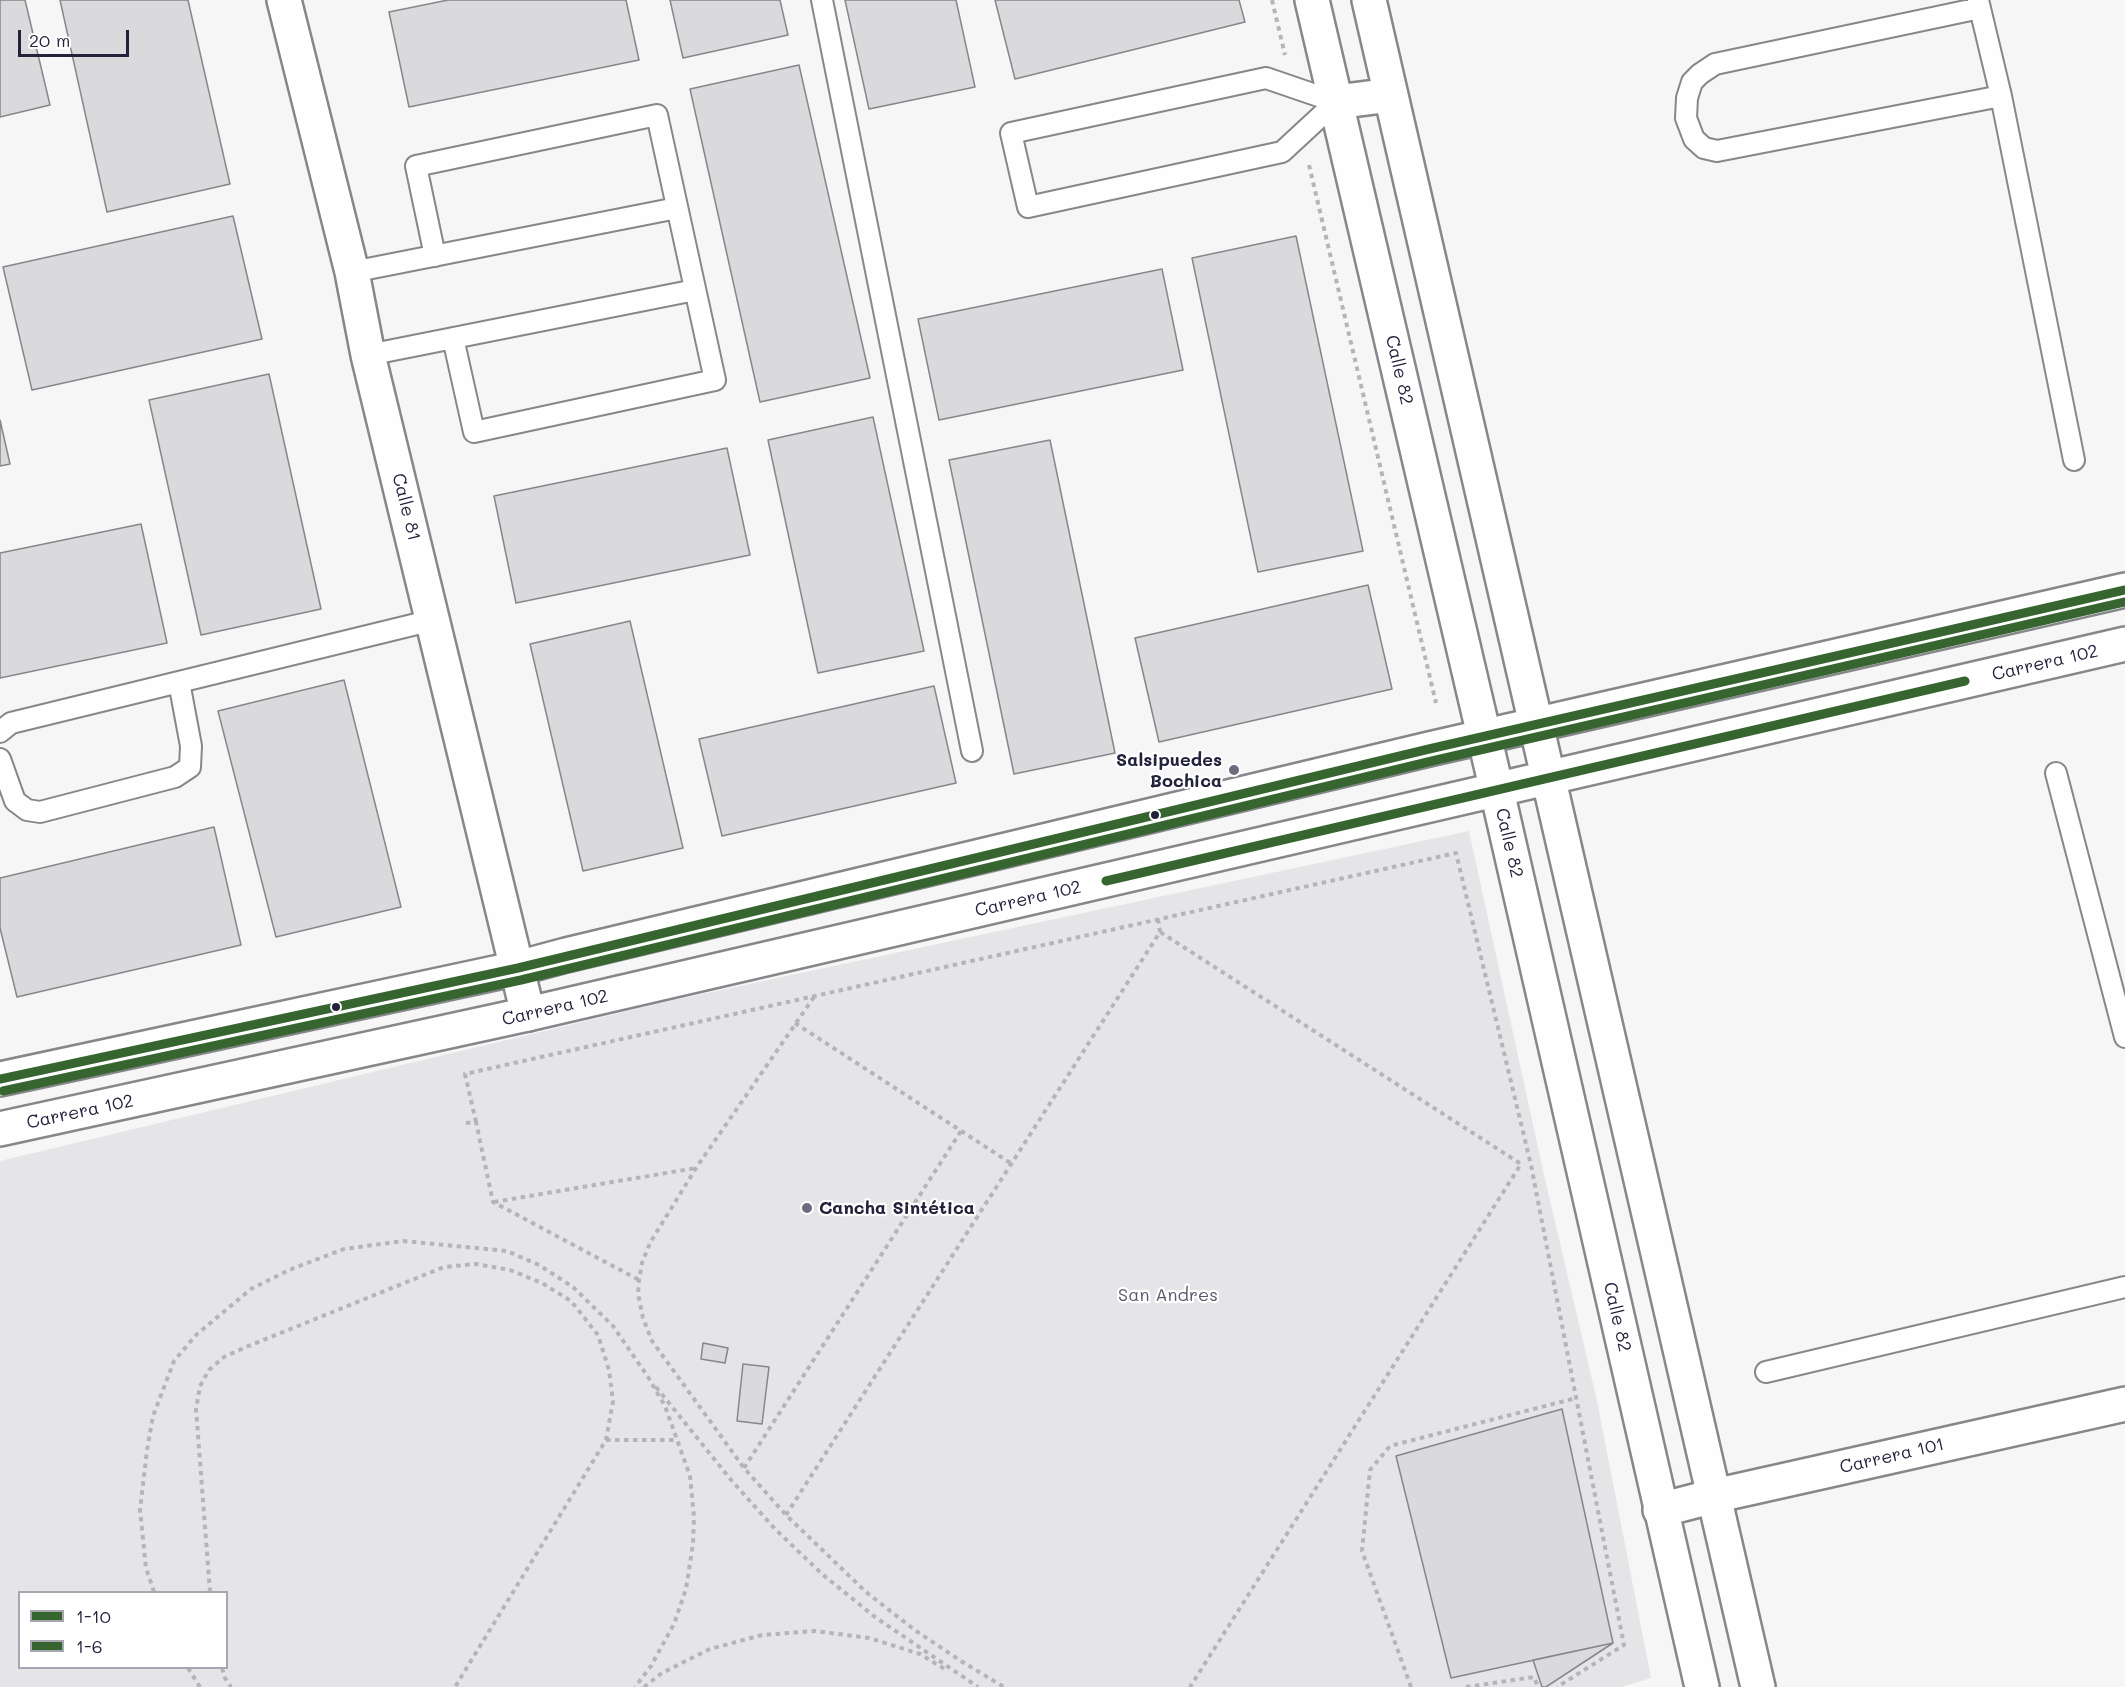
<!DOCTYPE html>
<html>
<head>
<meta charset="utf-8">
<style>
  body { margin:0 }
  #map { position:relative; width:2125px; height:1687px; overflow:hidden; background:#f6f6f7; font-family:Mali,sans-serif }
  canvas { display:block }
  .legend { position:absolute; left:18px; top:1591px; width:210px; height:78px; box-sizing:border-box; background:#fff; border:2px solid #a7a7b1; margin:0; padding:8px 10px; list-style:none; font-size:18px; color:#22223b }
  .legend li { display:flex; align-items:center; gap:12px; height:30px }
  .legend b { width:30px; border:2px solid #a7a7b1 }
  .scale { position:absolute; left:18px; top:30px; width:111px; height:27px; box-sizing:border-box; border:3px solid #22223b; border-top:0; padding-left:8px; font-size:18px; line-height:21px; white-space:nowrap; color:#22223b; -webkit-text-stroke:4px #fff; paint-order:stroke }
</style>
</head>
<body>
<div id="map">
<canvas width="2125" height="1687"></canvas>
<ul class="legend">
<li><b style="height:8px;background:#36652f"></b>1-10</li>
<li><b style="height:8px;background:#36652f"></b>1-6</li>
</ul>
<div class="scale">20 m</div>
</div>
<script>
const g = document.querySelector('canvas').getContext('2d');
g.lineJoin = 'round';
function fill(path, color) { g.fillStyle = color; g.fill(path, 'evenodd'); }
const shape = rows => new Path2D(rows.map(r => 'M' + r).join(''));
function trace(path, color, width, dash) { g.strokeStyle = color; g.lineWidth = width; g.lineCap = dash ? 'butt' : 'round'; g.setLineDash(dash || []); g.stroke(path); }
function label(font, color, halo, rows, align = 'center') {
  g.font = font + ' Mali,sans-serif'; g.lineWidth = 4.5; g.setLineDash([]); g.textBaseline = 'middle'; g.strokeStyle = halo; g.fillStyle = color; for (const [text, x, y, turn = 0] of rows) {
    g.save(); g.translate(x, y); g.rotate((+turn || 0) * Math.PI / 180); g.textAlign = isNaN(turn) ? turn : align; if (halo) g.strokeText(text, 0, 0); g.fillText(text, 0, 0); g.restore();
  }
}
const built = shape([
  [1469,831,1544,1175,1597,1401,1651,1678,1621,1687,0,1687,0,1161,674,1000],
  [20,1592,226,1592,226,1668,20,1668]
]);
const building = shape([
  [0,0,25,0,50,105,0,117,0,0],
  [60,0,188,0,230,184,107,212,60,0],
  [448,0,626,0,639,60,409,107,389,12,448,0],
  [670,0,780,0,788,35,683,58,670,0],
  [845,0,956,0,975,87,869,109,845,0],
  [995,0,1239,0,1245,22,1015,79,995,0],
  [799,65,870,378,760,402,690,89,799,65],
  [233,216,262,339,32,390,3,267,233,216],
  [1296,236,1363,551,1258,572,1192,258,1296,236],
  [1162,269,1183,370,939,420,918,319,1162,269],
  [269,374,321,609,201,635,149,400,269,374],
  [873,417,924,651,818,673,768,440,873,417],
  [0,420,10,464,0,466,0,420],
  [1050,440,1115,753,1014,774,949,460,1050,440],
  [727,448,750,555,516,603,494,496,727,448],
  [141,524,167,643,0,678,0,553,141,524],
  [1368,585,1392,689,1159,742,1135,638,1368,585],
  [630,621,683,848,583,871,530,644,630,621],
  [344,680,401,907,276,937,218,711,344,680],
  [934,686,956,783,722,836,699,739,934,686],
  [214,827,241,945,17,997,0,928,0,878,214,827],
  [703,1343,728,1348,725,1363,701,1359,703,1343],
  [743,1364,769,1367,762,1424,737,1421,743,1364],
  [1562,1409,1613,1643,1451,1678,1396,1456,1562,1409],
  [1613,1643,1546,1687,1542,1687,1533,1660,1613,1643]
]);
const path = shape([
  [1272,0,1285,55],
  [1309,165,1436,703],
  [1158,919,1160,932],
  [814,997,696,1168,650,1243,642,1263,639,1280,638,1294,643,1318,652,1341,744,1468,786,1515,866,1592,916,1631,961,1661,1004,1687],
  [795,1023,1012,1164],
  [476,1122,465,1074,1456,853,1531,1165,1624,1645,1557,1687],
  [466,1123,476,1122,493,1202,639,1280],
  [494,1202,696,1168],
  [656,1387,732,1481,775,1529,822,1574,875,1617,978,1687],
  [606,1440,678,1440],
  [744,1468,961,1131],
  [786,1515,1160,932,1521,1164,1190,1687],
  [154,1592,146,1568,140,1510,147,1450,153,1416,174,1361,196,1335,251,1289,289,1270,344,1249,403,1241,507,1251,539,1265,573,1287,613,1326,648,1377,665,1406,690,1476,694,1517,693,1544,686,1589,674,1624,651,1666,635,1687],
  [210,1592,196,1409,200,1386,209,1370,224,1357,246,1347,444,1267,476,1264,510,1270,542,1283,571,1301,598,1335,609,1370,613,1401,606,1440,455,1687],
  [188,1668,200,1687],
  [222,1668,225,1678,231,1687],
  [644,1687,662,1673,710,1649,762,1635,815,1631,869,1638,920,1654,948,1671],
  [1411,1687,1362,1551,1370,1470,1390,1446,1576,1398],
  [1466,1687,1534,1677,1538,1687]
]);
const lane = shape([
  [822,0,972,751],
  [1978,0,2001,96,2074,460],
  [1980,8,1715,64,1700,74,1692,82,1687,98,1686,118,1694,139,1704,148,1717,151,2001,96],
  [1266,78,1336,102,1282,152,1028,207,1011,133,1266,78],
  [435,256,416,166,657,115,715,380,474,432,453,338],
  [352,272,677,208],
  [368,355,695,290],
  [0,732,11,723,433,620],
  [0,759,15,801,27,810,40,812,175,777,190,767,191,746,179,682],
  [2056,773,2125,1037],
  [1766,1372,2125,1287]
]);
const street = shape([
  [284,0,352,272,368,355,528,1014],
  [1660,1510,1714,1496,2125,1404]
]);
const secondary = shape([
  [1312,0,1497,791,1702,1687],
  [1369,0,1758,1687],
  [1336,102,1391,95],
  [0,1079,518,968,566,955,1429,749,2125,590],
  [0,1129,528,1014,2125,644]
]);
const bus1 = shape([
  [1106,881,1965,681],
  [0,1079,518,968,1429,749,2125,590]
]);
const bus2 = shape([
  [3,1091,521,980,1432,761,2125,602]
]);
const markers = [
  [1234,770,6,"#6c6c7d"],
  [1155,815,5,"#22223b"],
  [336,1007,5,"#22223b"],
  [807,1208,6,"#6c6c7d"]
];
const streetNames = [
  ["Calle 82",1399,370,77],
  ["Calle 81",406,507,76],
  ["Carrera 102",2045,663,-13],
  ["Calle 82",1509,843,77],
  ["Carrera 102",1028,899,-13],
  ["Carrera 102",555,1008,-13],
  ["Carrera 102",80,1112,-12],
  ["Calle 82",1617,1317,77],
  ["Carrera 101",1892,1456,-13]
];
const poiNames = [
  ["Salsipuedes",1222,760],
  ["Bochica",1222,781],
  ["Cancha Sintética",819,1208,"left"]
];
const parkNames = [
  ["San Andres",1168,1295]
];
fill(built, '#e5e5e8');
fill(building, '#dadadd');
trace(building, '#86868b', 1.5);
trace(lane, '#86868b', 24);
trace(street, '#86868b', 38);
trace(secondary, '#86868b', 38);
trace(path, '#b5b5b9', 4, [4.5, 4.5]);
trace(lane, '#fefefe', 20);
trace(street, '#fefefe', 33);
trace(secondary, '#fefefe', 33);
trace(bus1, '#36652f', 9);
trace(bus2, '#36652f', 9);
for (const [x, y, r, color] of markers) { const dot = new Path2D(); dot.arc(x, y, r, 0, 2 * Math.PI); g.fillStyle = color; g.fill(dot); trace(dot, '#fff', 2); }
label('18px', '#22223b', '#fff', streetNames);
label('bold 18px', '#22223b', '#fff', poiNames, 'right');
label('18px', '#58586b', '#fff', parkNames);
</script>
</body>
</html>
